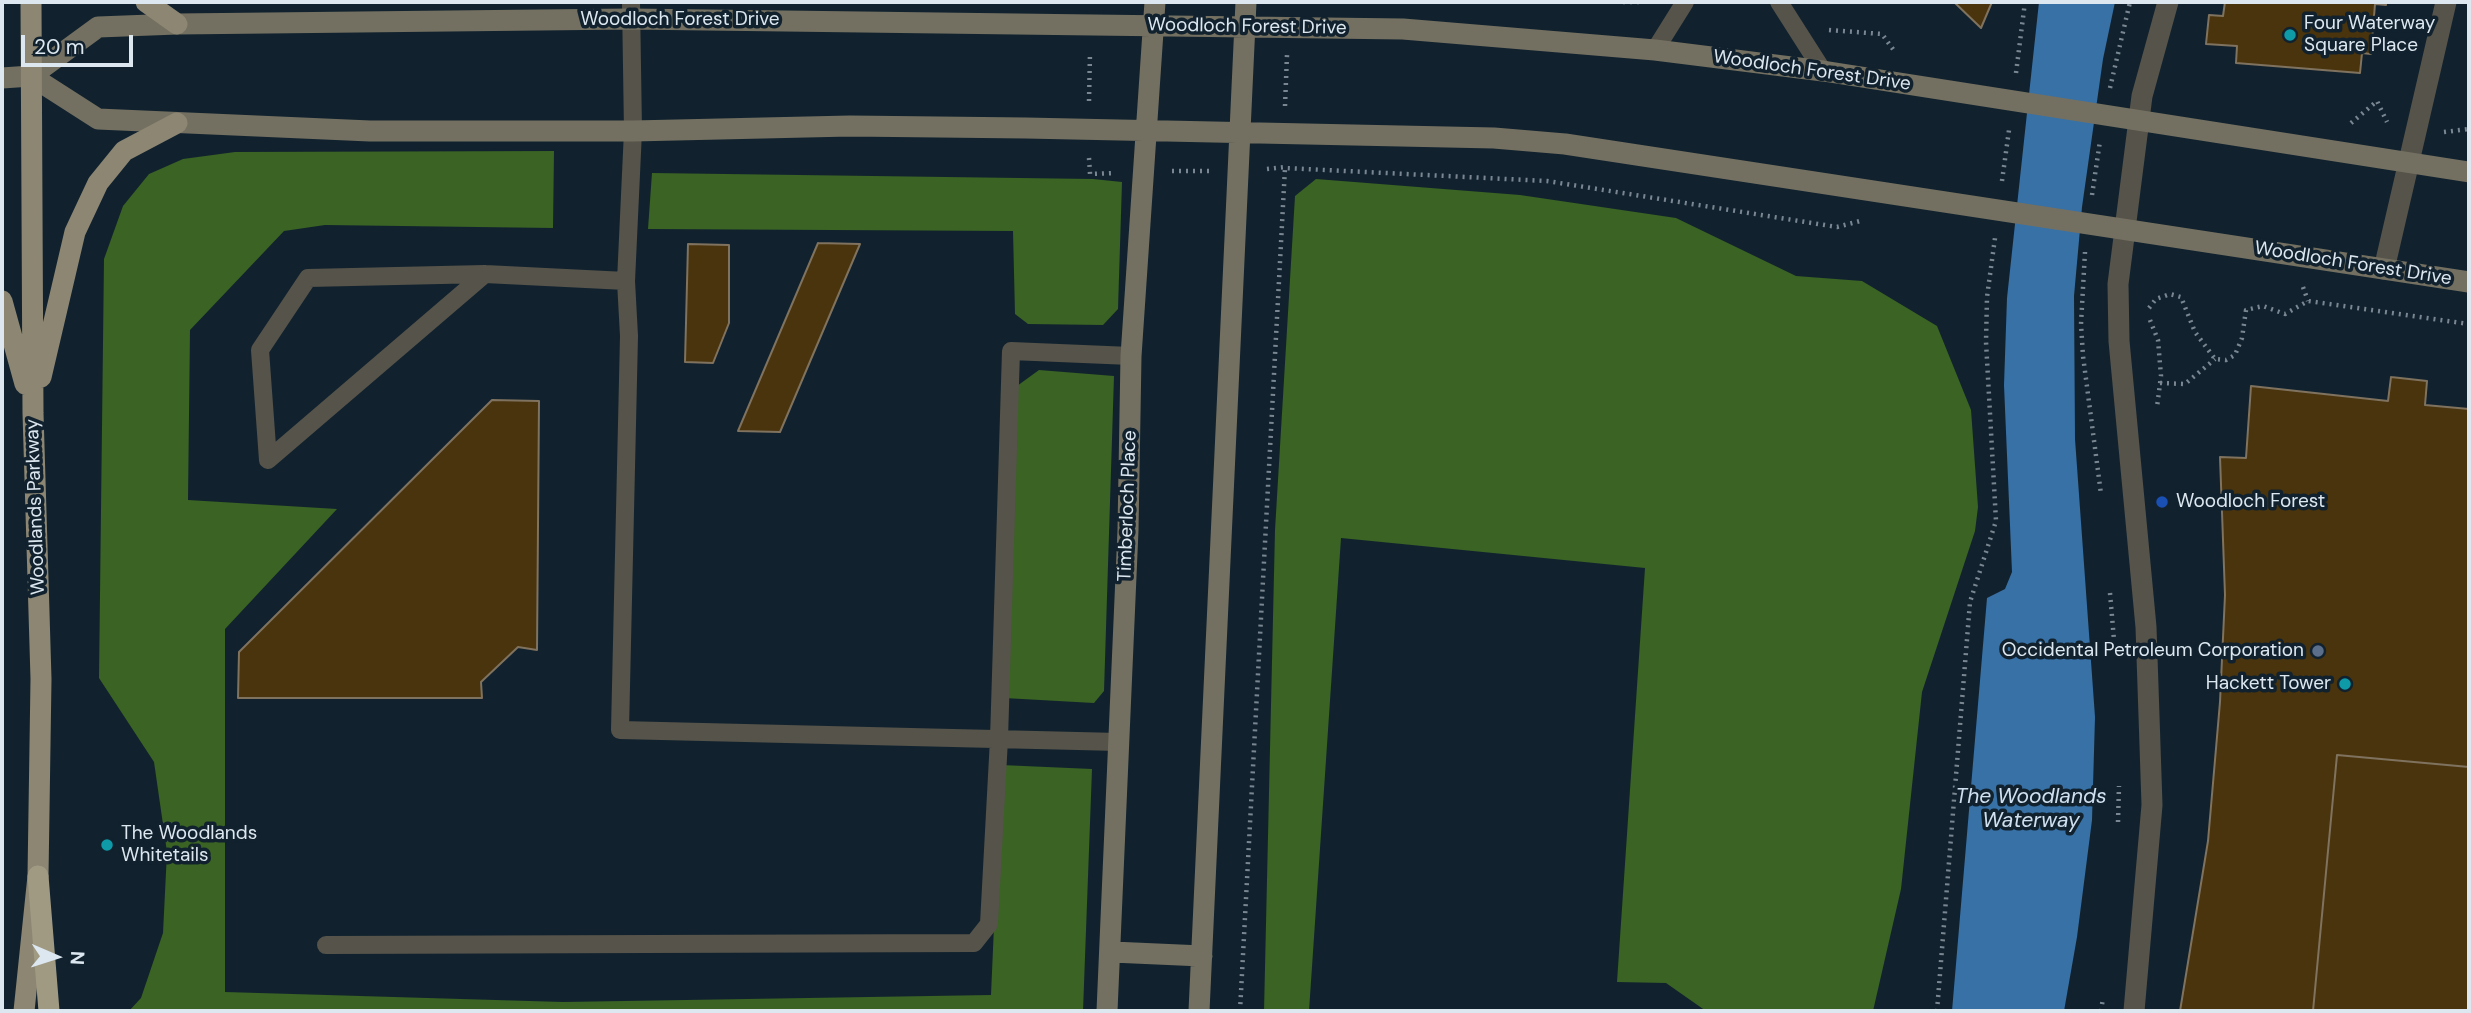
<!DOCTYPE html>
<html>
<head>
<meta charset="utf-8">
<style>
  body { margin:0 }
  #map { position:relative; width:2471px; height:1013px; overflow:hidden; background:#11222e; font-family:"DM Sans",sans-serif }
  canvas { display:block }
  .frame { position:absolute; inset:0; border:4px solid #dce7f0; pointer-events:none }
  .north { position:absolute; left:21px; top:922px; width:70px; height:70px; -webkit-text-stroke:5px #11222e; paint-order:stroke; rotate:93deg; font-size:19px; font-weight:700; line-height:28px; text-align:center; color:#dce7f0 }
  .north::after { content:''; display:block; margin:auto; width:24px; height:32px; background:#dce7f0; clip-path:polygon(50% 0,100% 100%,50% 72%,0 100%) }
  .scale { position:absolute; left:21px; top:35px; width:112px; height:32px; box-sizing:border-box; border:4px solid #dce7f0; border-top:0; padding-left:9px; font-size:21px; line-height:24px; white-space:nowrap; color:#dce7f0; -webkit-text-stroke:5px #11222e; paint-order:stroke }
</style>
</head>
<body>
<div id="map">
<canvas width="2471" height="1013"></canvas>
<div class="frame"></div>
<div class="north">N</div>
<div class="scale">20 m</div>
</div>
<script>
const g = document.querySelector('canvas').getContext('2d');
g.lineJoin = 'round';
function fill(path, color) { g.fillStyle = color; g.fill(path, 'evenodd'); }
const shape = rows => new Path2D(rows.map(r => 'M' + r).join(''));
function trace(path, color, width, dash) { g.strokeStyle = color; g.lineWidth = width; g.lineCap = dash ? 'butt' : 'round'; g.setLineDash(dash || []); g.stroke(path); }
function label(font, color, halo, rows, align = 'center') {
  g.font = font + ' "DM Sans",sans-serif'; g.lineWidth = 7; g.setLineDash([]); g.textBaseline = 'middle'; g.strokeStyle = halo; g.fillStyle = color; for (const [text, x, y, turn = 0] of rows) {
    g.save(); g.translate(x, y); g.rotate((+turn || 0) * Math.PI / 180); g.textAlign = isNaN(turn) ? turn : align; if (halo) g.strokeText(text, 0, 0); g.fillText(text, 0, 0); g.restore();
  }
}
const forest = shape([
  [554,151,553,228,325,225,284,231,190,330,188,500,337,509,225,629,225,992,563,1002,991,995,1001,765,1092,769,1083,1011,129,1011,141,998,163,933,167,852,154,762,99,678,104,259,123,206,149,174,183,159,235,152],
  [652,173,1093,179,1122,182,1118,309,1103,325,1028,324,1015,314,1013,231,648,229],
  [1316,179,1520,195,1676,218,1796,276,1862,281,1937,326,1971,410,1978,507,1975,531,1922,692,1901,889,1873,1011,1706,1011,1666,983,1617,982,1645,568,1341,538,1309,1011,1264,1011,1275,530,1295,196],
  [1039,370,1114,376,1104,691,1094,703,1004,698,1017,386]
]);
const water = shape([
  [2039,2,2115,2,2103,59,2082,207,2074,296,2075,439,2095,717,2092,820,2077,937,2064,1011,1952,1011,1987,598,2005,589,2012,572,2004,385,2007,298]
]);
const building = shape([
  [1954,2,1992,2,1981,28,1954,2],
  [2225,2,2386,2,2386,5,2375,4,2371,54,2362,53,2360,73,2236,63,2237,46,2206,44,2209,15,2223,16,2225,2],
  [818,243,860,244,780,432,738,431,818,243],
  [688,244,729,245,729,323,713,363,685,362,688,244],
  [2391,377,2427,381,2425,405,2469,409,2469,767,2337,755,2313,1011,2180,1011,2208,841,2220,702,2225,595,2220,457,2246,458,2251,386,2388,401,2391,377],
  [492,400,539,401,537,650,518,647,481,682,482,698,238,698,239,652,492,400],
  [2337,755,2469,767,2469,1011,2313,1011,2337,755]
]);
const path = shape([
  [1623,2,1642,2],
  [1829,30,1882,34,1895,52],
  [2016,73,2025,2],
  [2110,88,2130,2],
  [1089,101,1090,53],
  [1285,106,1287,55],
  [2351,123,2377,101,2387,122],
  [2444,132,2469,129],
  [1089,158,1090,174,1114,173],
  [1267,169,1285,167],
  [1172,171,1209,171],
  [2002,181,2009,130],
  [2092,195,2100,141],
  [2085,252,2081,324,2083,356,2101,494],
  [2303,287,2308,301],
  [2149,308,2156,299,2170,294,2181,297,2195,332,2215,359,2226,360,2235,355,2242,338,2246,310,2263,306,2285,314,2308,301,2469,324],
  [2150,320,2158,340,2161,376,2157,407],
  [2160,383,2185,384,2215,359],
  [2110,593,2114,640],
  [2118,822,2119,786],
  [1240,1011,1285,168,1547,181,1837,227,1860,221],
  [1937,1011,1970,602,1996,521,1986,342,1987,297,1995,238],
  [2101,1011,2103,998]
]);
const lane = shape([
  [631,2,633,131,626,281,629,336,620,730,1119,742],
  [1779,2,1823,71],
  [1655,50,1685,2],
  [485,274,268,460,260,350,308,278,485,274,626,281],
  [326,945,974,943,989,924,999,739,1011,351,1131,356]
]);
const street = shape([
  [2384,269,2446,2],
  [2134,1011,2152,805,2146,627,2119,341,2118,284,2142,96,2168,2]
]);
const secondary = shape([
  [31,76,98,119,370,131,633,131,850,126,1026,128,1494,138,1565,144,2469,282],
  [2,78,31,76,98,27,177,24,630,19,1403,29,1655,50,1823,71,2469,172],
  [1112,952,1202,956],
  [1107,1011,1128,530,1131,356,1155,2],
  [1199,1011,1246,2]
]);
const primary = shape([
  [146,2,177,24],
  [2,301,25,384],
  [41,377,75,232,98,183,124,151,177,123],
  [24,1011,38,876,41,679,33,413,31,2]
]);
const highway = shape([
  [38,876,49,1011]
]);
const markers = [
  [2290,35,7,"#0f9aa8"],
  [2162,502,7,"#1a4fb4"],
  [2318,651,7,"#5c6f8a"],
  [2345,684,7,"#0f9aa8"],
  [107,845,7,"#0f9aa8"]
];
const streetNames = [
  ["Woodloch Forest Drive",680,20],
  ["Woodloch Forest Drive",1247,27,1],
  ["Woodloch Forest Drive",1812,71,8],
  ["Woodloch Forest Drive",2353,264,9],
  ["Timberloch Place",1128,506,-88],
  ["Woodlands Parkway",36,507,-92]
];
const poiNames = [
  ["Four Waterway",2304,24],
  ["Square Place",2304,46],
  ["Woodloch Forest",2176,502],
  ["Occidental Petroleum Corporation",2304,651,"right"],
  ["Hackett Tower",2331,684,"right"],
  ["The Woodlands",121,834],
  ["Whitetails",121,856]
];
const waterNames = [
  ["The Woodlands",2031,797],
  ["Waterway",2031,821]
];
fill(forest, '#3a6324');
fill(water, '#3871a6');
fill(building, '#4a340d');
trace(building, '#7f725e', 2);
trace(path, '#7a8792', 4.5, [2, 5]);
trace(lane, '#56534a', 18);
trace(street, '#56534a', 21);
trace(secondary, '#747061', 21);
trace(primary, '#8c8673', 21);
trace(highway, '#a19a83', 21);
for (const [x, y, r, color] of markers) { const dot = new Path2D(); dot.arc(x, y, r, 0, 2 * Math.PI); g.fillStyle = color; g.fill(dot); trace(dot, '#11222e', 2.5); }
label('19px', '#dce7f0', '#11222e', streetNames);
label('19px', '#dce7f0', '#11222e', poiNames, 'left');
label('italic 21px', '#d1e0f0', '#11222e', waterNames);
</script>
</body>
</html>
